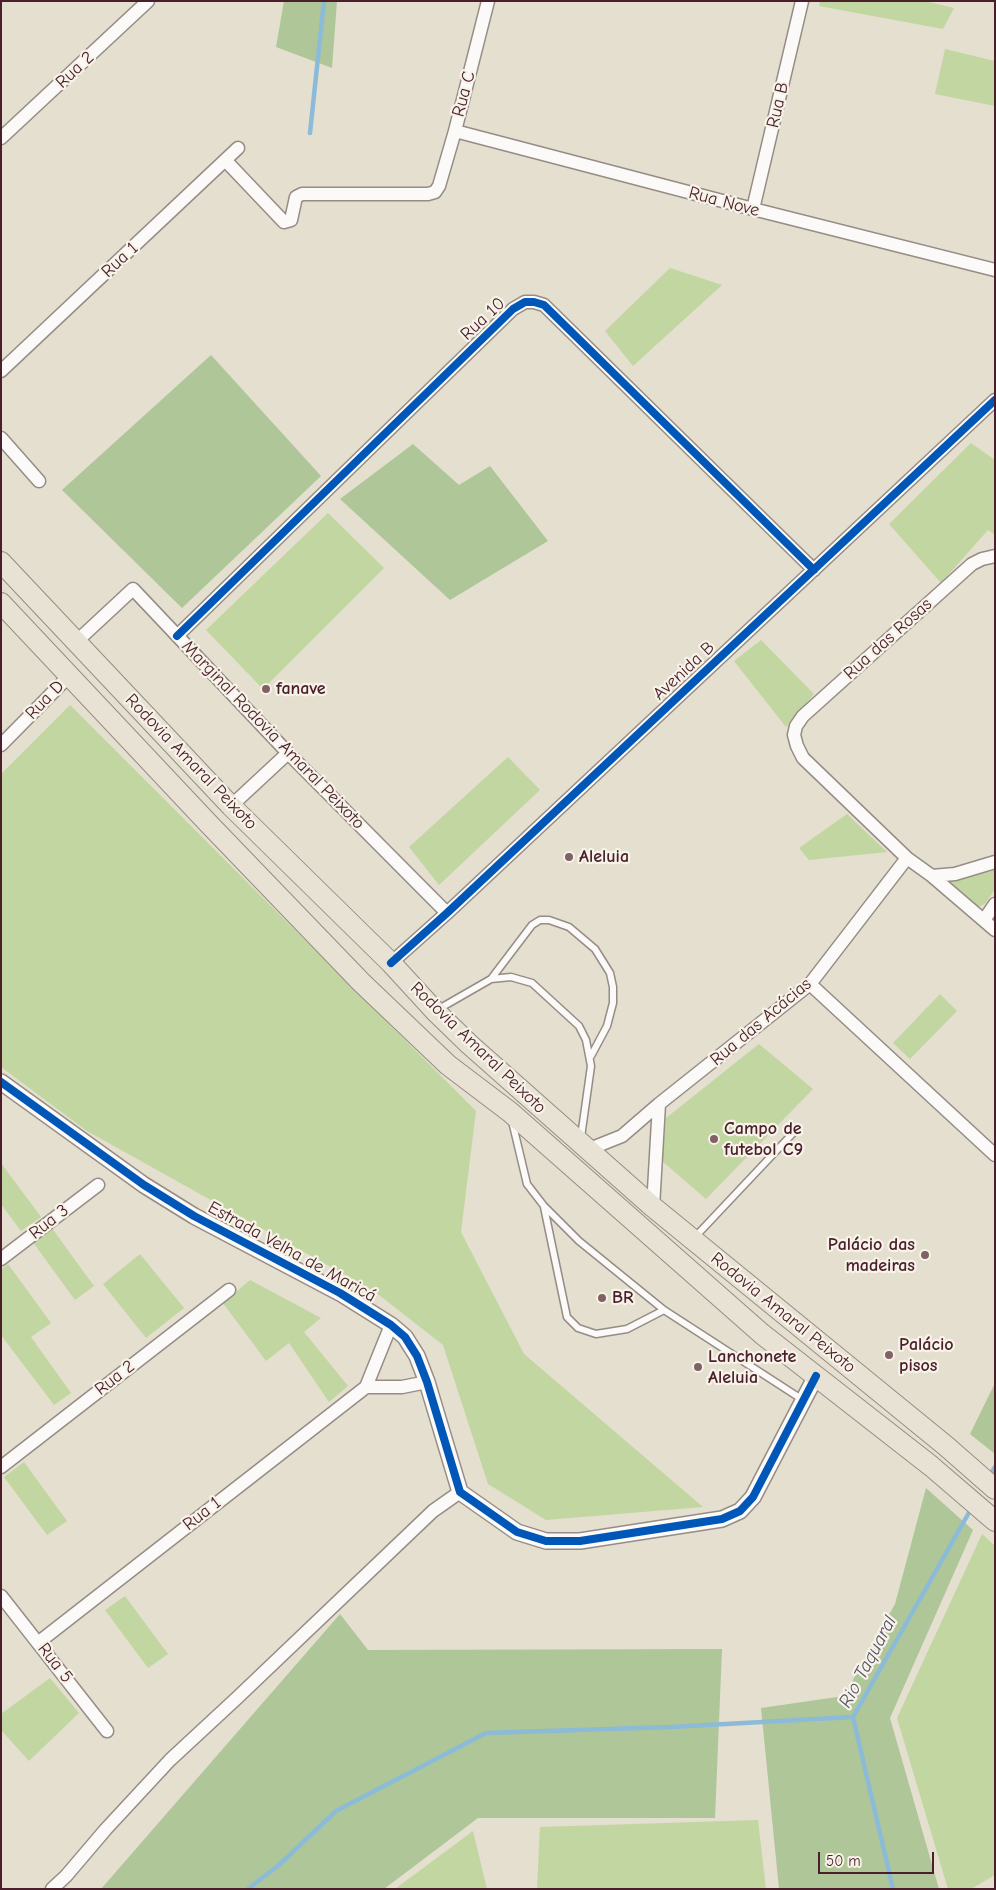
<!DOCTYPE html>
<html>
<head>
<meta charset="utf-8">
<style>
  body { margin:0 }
  #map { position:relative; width:996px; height:1890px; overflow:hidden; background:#e4dfcf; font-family:"Comic Neue",sans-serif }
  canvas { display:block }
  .frame { position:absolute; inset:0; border:2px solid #4a1f2b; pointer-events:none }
  .scale { position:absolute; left:818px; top:1852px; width:116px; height:22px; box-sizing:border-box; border:2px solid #4a1f2b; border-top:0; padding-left:6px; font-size:15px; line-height:18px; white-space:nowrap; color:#4a1f2b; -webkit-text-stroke:4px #f7f3e8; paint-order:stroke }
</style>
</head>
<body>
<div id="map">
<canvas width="996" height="1890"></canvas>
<div class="frame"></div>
<div class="scale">50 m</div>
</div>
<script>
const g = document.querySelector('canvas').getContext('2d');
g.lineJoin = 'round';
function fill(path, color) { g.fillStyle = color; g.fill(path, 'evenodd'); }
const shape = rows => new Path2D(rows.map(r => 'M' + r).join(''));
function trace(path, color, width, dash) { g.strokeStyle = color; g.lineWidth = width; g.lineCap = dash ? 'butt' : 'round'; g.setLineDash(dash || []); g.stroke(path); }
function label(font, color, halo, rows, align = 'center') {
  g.font = font + ' "Comic Neue",sans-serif'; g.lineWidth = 4.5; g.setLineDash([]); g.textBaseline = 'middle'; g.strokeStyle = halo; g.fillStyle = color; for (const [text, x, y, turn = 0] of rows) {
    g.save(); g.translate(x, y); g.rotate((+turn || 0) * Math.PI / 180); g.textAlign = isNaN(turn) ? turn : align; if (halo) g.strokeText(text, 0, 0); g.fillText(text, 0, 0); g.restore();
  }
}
const green = shape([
  [820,1,925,1,954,8,943,29,819,6],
  [945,49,995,61,995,106,935,94],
  [670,268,722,285,633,366,605,331],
  [971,443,995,460,995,535,988,530,941,583,889,524],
  [328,513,384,568,263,689,206,630],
  [761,640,814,694,786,727,734,661],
  [70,705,476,1111,461,1232,524,1354,703,1507,546,1520,488,1484,443,1345,374,1291,87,1131,1,1067,1,774],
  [508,757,540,790,439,885,409,847],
  [847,814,887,852,809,860,799,848],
  [995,866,995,889,985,904,977,907,963,898,948,881],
  [940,994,957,1011,910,1059,893,1043],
  [759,1044,813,1089,706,1199,662,1161,666,1118],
  [1,1163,41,1217,21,1231,1,1204],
  [51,1227,94,1286,75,1300,32,1241],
  [140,1254,184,1308,146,1338,103,1284],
  [8,1264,51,1323,31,1337,71,1393,54,1405,1,1335,1,1270],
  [250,1280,321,1318,304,1332,348,1386,329,1402,289,1343,266,1361,223,1303],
  [24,1462,67,1521,47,1535,4,1477],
  [982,1534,995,1546,995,1875,971,1889,948,1889,897,1718],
  [125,1596,168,1654,148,1668,105,1610],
  [50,1678,79,1713,29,1761,1,1730,1,1714],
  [758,1820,766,1889,537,1889,540,1827],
  [473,1831,487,1889,395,1889]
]);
const forest = shape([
  [284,1,337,1,332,68,276,47],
  [211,355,321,476,182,608,62,490],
  [413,444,459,485,490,466,548,541,450,600,340,499],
  [995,1383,995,1454,970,1434],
  [926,1488,973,1530,890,1718,939,1889,779,1889,761,1708,844,1696,895,1604],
  [340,1614,368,1650,722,1649,715,1818,478,1818,384,1889,101,1889]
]);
const stream = shape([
  [310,133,324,1],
  [988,1478,995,1467],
  [248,1889,279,1865,336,1811,486,1733,671,1727,853,1717],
  [893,1889,853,1717,971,1509]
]);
const service = shape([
  [491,979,532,925,540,920,549,920,569,927,595,949,610,973,613,987,613,1003,607,1026,591,1056],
  [437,1010,491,979,511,977,532,983,579,1026,586,1040,591,1066,581,1137],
  [512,1121,527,1184,544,1206,579,1241,664,1310,803,1400],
  [544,1207,567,1317,578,1328,596,1334,627,1329,664,1310],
  [695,1237,795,1131]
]);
const minor = shape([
  [455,131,753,209,995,270],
  [1,138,148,1],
  [226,161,284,222,291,220,296,197,302,194,428,194,435,192,439,186,455,131,488,1],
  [753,209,802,1],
  [1,371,238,148],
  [1,438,39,481],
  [995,556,982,559,972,564,803,716,796,726,794,735,797,746,803,758,907,858,932,876,995,930],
  [177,636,513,309,525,302,534,302,544,305,814,570],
  [76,642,133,589,288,753,447,913],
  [1,745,69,676],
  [231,806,288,753],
  [932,876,955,874,995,862],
  [984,920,995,904],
  [391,963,447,913,995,400],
  [810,984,995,1155],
  [587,1150,622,1136,659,1104,810,984,907,858],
  [653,1207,659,1104],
  [1,1259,98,1185],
  [391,1325,366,1387,402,1387,427,1382],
  [1,1467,229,1290],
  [1,1596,107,1731],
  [39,1642,366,1387],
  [52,1889,66,1876,106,1829,170,1760,238,1697,433,1511,460,1492]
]);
const tertiary = shape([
  [1,1082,144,1185,194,1216,340,1293,391,1325,405,1337,417,1356,427,1382,460,1492,517,1532,546,1541,580,1541,722,1519,740,1511,753,1497,816,1376]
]);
const trunk = shape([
  [1,562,231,806,391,963,435,1011,469,1044,653,1207,946,1446,995,1489],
  [1,603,207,822,361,982,448,1065,510,1112,762,1334,931,1466,995,1521]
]);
const cycleway = shape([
  [177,636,513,309,525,302,534,302,544,305,814,570],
  [391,963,447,913,995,400],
  [1,1082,144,1185,194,1216,340,1293,391,1325,405,1337,417,1356,427,1382,460,1492,517,1532,546,1541,580,1541,722,1519,740,1511,753,1497,816,1376]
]);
const markers = [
  [266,689,5,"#806264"],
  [569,857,5,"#806264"],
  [714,1139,5,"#806264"],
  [925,1255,5,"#806264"],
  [602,1298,5,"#806264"],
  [889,1355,5,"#806264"],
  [698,1367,5,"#806264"]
];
const streetNames = [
  ["Rua 2",75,70,-43],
  ["Rua C",464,94,-75],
  ["Rua B",778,105,-77],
  ["Rua Nove",724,202,15],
  ["Rua 1",120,260,-43],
  ["Rua 10",483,319,-43],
  ["Rua das Rosas",888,639,-42],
  ["Avenida B",684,671,-43],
  ["Rua D",45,700,-46],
  ["Marginal Rodovia Amaral Peixoto",273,735,46],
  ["Rodovia Amaral Peixoto",191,762,46],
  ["Rua das Acácias",761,1022,-40],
  ["Rodovia Amaral Peixoto",478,1048,44],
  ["Rua 3",49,1222,-38],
  ["Estrada Velha de Maricá",292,1252,29],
  ["Rodovia Amaral Peixoto",783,1313,39],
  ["Rua 2",115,1378,-38],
  ["Rua 1",202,1514,-38],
  ["Rua 5",55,1663,52]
];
const poiNames = [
  ["fanave",276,689],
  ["Aleluia",579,857],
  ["Campo de",724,1129],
  ["futebol C9",724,1150],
  ["Palácio das",915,1245,"right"],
  ["madeiras",915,1266,"right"],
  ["BR",612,1298],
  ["Palácio",899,1345],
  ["pisos",899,1366],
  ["Lanchonete",708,1357],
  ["Aleluia",708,1378]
];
const waterNames = [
  ["Rio Taquaral",868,1662,-62]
];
fill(green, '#c1d6a1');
fill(forest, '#afc698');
trace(stream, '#8cbbd8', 4.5);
trace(service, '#968c86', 9);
trace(minor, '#968c86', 15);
trace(tertiary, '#968c86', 18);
trace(trunk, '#968c86', 22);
trace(service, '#fbfaf8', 6);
trace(minor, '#fbfaf8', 12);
trace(tertiary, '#fbfaf8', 15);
trace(trunk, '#e8e2d5', 20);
trace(cycleway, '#0057b8', 8);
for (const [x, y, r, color] of markers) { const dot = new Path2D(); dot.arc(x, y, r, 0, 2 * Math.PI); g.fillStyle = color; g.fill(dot); trace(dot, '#f7f3e8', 2); }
label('18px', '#4a1f2b', '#f7f3e8', streetNames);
label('bold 18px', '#4a1f2b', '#f7f3e8', poiNames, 'left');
label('italic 19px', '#545069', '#f7f3e8', waterNames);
</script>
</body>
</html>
